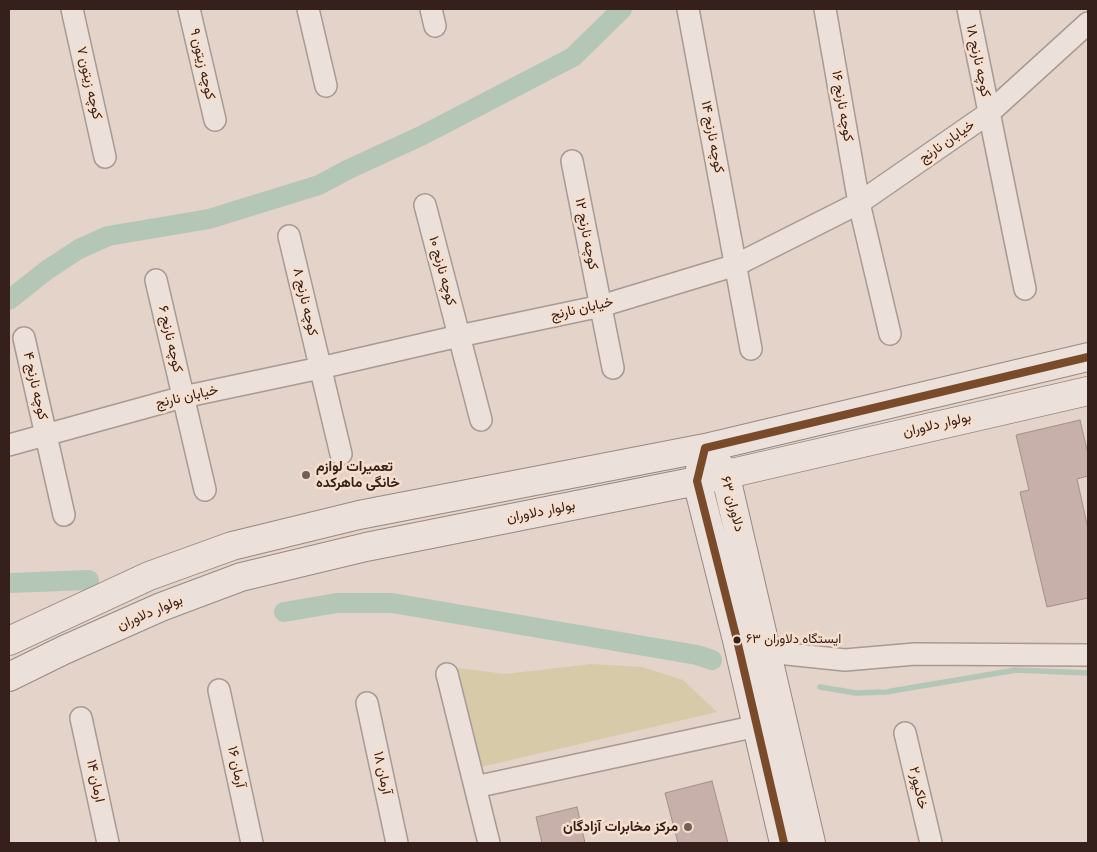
<!DOCTYPE html>
<html>
<head>
<meta charset="utf-8">
<style>
  body { margin:0 }
  #map { position:relative; width:1097px; height:852px; overflow:hidden; background:#e3d3c8; font-family:"Times New Roman",serif }
  canvas { display:block }
  .frame { position:absolute; inset:0; border:10px solid #35201b; pointer-events:none }
</style>
</head>
<body>
<div id="map">
<canvas width="1097" height="852"></canvas>
<div class="frame"></div>
</div>
<script>
const g = document.querySelector('canvas').getContext('2d');
g.lineJoin = 'round';
function fill(path, color) { g.fillStyle = color; g.fill(path, 'evenodd'); }
const shape = rows => new Path2D(rows.map(r => 'M' + r).join(''));
function trace(path, color, width, dash) { g.strokeStyle = color; g.lineWidth = width; g.lineCap = dash ? 'butt' : 'round'; g.setLineDash(dash || []); g.stroke(path); }
function label(font, color, halo, rows, align = 'center') {
  g.font = font + ' "Times New Roman",Vazirmatn,serif'; g.lineWidth = 5; g.setLineDash([]); g.textBaseline = 'middle'; g.strokeStyle = halo; g.fillStyle = color; for (const [text, x, y, turn = 0] of rows) {
    g.save(); g.translate(x, y); g.rotate((+turn || 0) * Math.PI / 180); g.textAlign = isNaN(turn) ? turn : align; if (halo) g.strokeText(text, 0, 0); g.fillText(text, 0, 0); g.restore();
  }
}
const green = shape([
  [591,664,642,667,683,680,717,712,481,767,458,668,506,674]
]);
const stream = shape([
  [820,687,856,693,886,692,1016,670,1088,673]
]);
const canal = shape([
  [9,300,47,270,79,249,108,236,209,219,319,185,347,170,423,135,573,57,622,9],
  [9,583,89,580],
  [284,612,337,603,392,603,697,655,712,660]
]);
const building = shape([
  [1080,420,1088,454,1088,476,1077,479,1088,529,1088,598,1047,607,1020,492,1029,490,1016,435,1080,420],
  [712,781,728,843,678,843,665,793,712,781],
  [577,807,585,843,542,843,536,817,577,807]
]);
const street = shape([
  [72,9,105,157],
  [189,9,215,120],
  [308,9,326,86],
  [431,9,435,26],
  [688,9,751,349],
  [825,9,859,203,890,334],
  [968,9,1025,289],
  [572,161,613,368],
  [425,205,481,420],
  [289,236,341,454],
  [156,280,205,490],
  [24,338,64,515],
  [9,445,183,397,320,368,459,336,601,306,736,265,859,203,989,113,1088,23],
  [768,652,845,660,915,654,1088,655],
  [447,674,489,843],
  [219,690,252,843],
  [367,703,397,843],
  [81,718,108,843],
  [905,733,931,843],
  [475,787,757,726]
]);
const secondary = shape([
  [714,459,725,473,811,843],
  [702,462,697,481,737,640,784,843],
  [9,641,149,576,232,546,359,515,705,448,1088,357],
  [9,677,64,650,161,607,241,577,366,547,697,481,1088,391]
]);
const bus1 = shape([
  [784,843,737,640,697,481,705,448,1088,357]
]);
const markers = [
  [306,475,5,"#725f58"],
  [737,640,4.5,"#35201b"],
  [688,827,5,"#725f58"]
];
const busNames = [
  ["ایستگاه دلاوران ۶۳",746,640]
];
const streetNames = [
  ["کوچه نارنج ۱۸",978,61,78],
  ["کوچه زیتون ۹",202,64,77],
  ["کوچه زیتون ۷",89,83,77],
  ["کوچه نارنج ۱۶",842,106,80],
  ["کوچه نارنج ۱۴",712,137,79],
  ["خیابان نارنج",947,142,-35],
  ["کوچه نارنج ۱۲",586,234,79],
  ["کوچه نارنج ۱۰",442,271,75],
  ["کوچه نارنج ۸",305,302,77],
  ["خیابان نارنج",582,309,-13],
  ["کوچه نارنج ۶",170,339,77],
  ["کوچه نارنج ۴",35,386,77],
  ["خیابان نارنج",187,397,-13],
  ["بولوار دلاوران",937,425,-13],
  ["دلاوران ۶۳",732,504,75],
  ["بولوار دلاوران",541,512,-11],
  ["بولوار دلاوران",150,613,-23],
  ["آرمان ۱۶",236,767,78],
  ["آرمان ۱۸",382,773,78],
  ["ارمان ۱۴",95,781,78],
  ["خاکپور۲",918,788,77]
];
const poiNames = [
  ["تعمیرات لوازم",316,467],
  ["خانگی ماهرکده",316,483],
  ["مرکز مخابرات آزادگان",678,827,"right"]
];
fill(green, '#d7caa9');
trace(stream, '#b4c6b6', 5.5);
trace(canal, '#b4c6b6', 20);
fill(building, '#c7b0a9');
trace(building, '#a38e88', 1);
trace(street, '#a89992', 24);
trace(secondary, '#978982', 30);
trace(street, '#ebe1da', 21);
trace(secondary, '#ebe1da', 28);
trace(bus1, '#7a4b2a', 8);
for (const [x, y, r, color] of markers) { const dot = new Path2D(); dot.arc(x, y, r, 0, 2 * Math.PI); g.fillStyle = color; g.fill(dot); trace(dot, '#f6decc', 2); }
label('13px', '#35201b', '#f6decc', busNames, 'left');
label('14px', '#35201b', '#f6decc', streetNames);
label('bold 14px', '#35201b', '#f6decc', poiNames, 'left');
</script>
</body>
</html>
